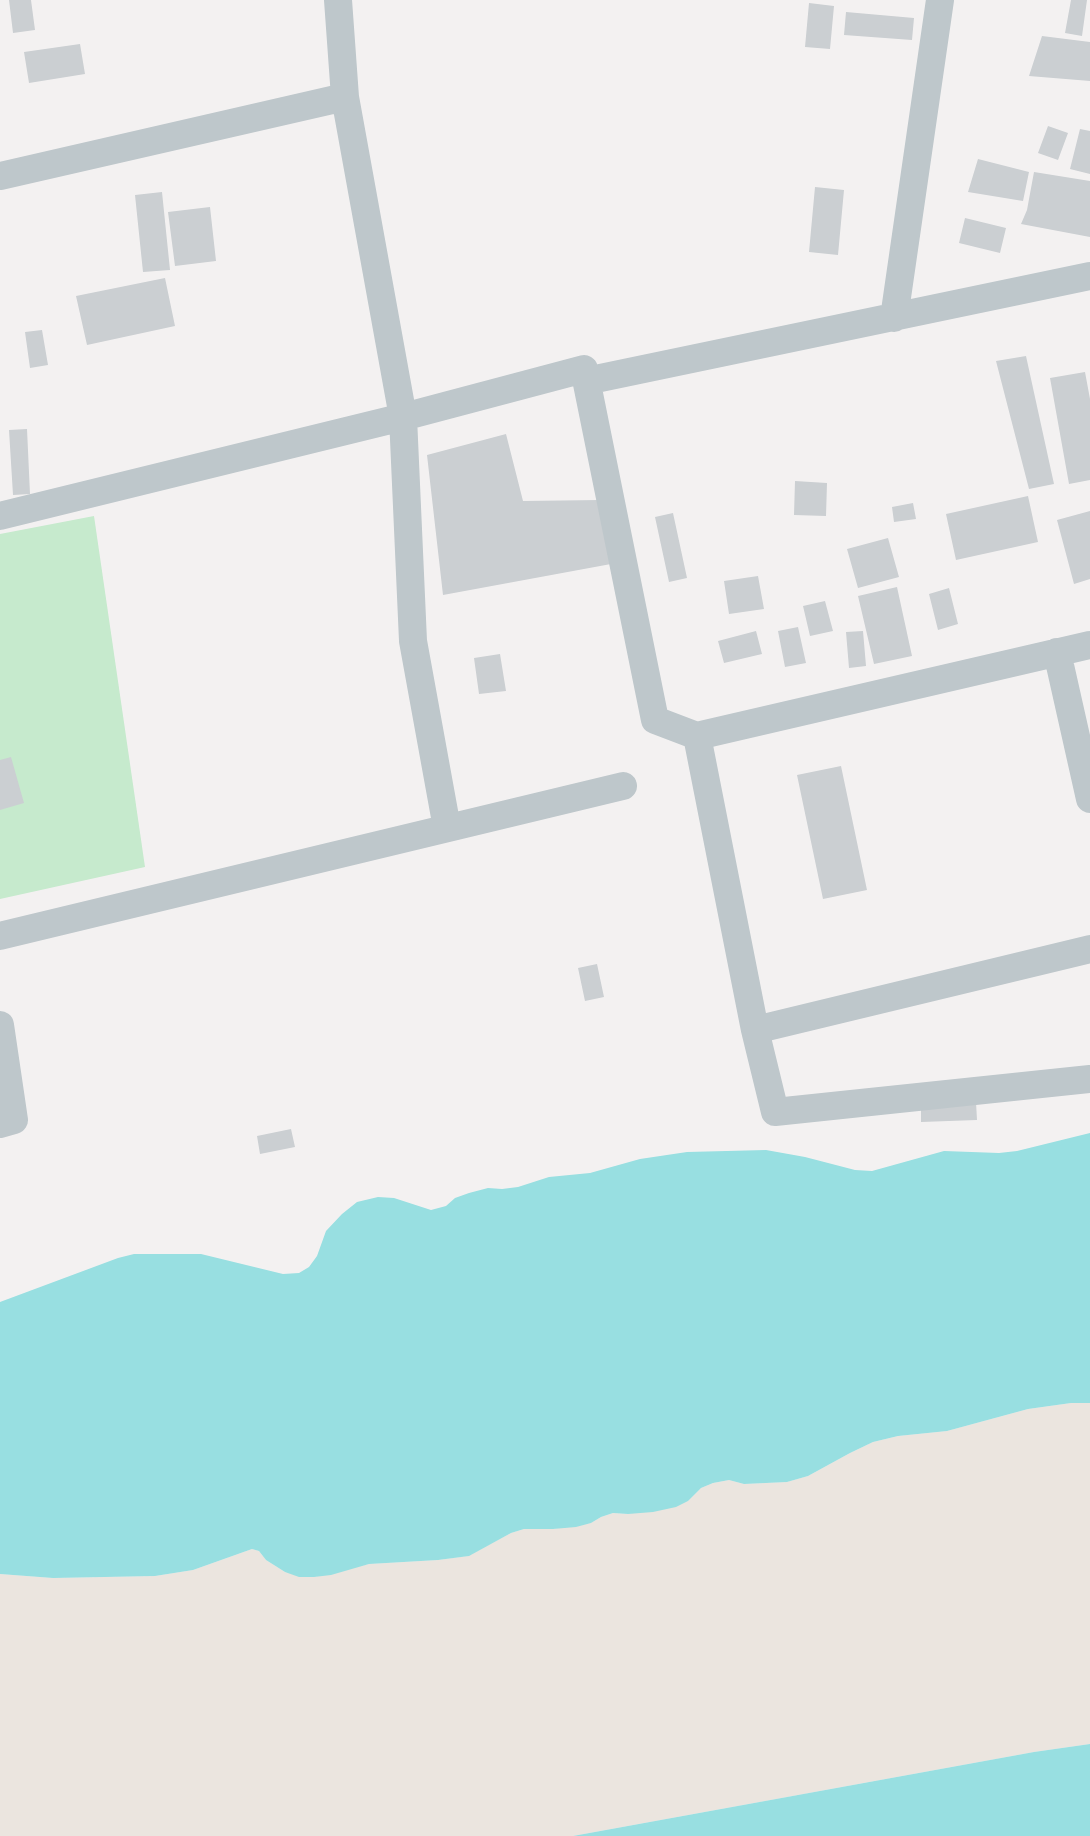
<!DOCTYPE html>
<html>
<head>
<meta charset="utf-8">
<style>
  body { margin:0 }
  canvas { display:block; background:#f3f1f1 }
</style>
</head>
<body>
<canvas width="1090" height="1836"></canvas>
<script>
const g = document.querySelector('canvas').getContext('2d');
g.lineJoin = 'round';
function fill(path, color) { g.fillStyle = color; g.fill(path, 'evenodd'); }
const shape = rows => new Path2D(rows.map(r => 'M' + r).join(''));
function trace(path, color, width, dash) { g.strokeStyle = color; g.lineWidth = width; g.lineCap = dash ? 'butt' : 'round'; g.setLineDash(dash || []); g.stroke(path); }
const green = shape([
  [94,516,145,867,0,899,0,534]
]);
const sand = shape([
  [1071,1403,1090,1403,1090,1744,1034,1752,573,1836,0,1836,0,1574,53,1578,155,1576,193,1570,252,1549,259,1551,266,1560,285,1572,314,1577,369,1564,438,1560,468,1556,511,1533,524,1529,553,1529,591,1523,601,1517,613,1513,628,1514,688,1501,701,1488,713,1483,729,1480,744,1484,787,1482,808,1476,850,1453,873,1442,898,1436,947,1431,1028,1409]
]);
const water = shape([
  [1090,1133,1090,1403,1071,1403,1028,1409,947,1431,898,1436,873,1442,850,1453,808,1476,787,1482,744,1484,729,1480,713,1483,701,1488,688,1501,676,1507,653,1512,628,1514,613,1513,601,1517,591,1523,576,1527,553,1529,524,1529,511,1533,469,1556,438,1560,369,1564,331,1575,314,1577,299,1577,285,1572,266,1560,259,1551,252,1549,193,1570,155,1576,53,1578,0,1574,0,1302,118,1258,134,1254,201,1254,283,1274,299,1273,309,1267,317,1256,326,1231,342,1214,357,1202,378,1197,394,1198,431,1210,446,1206,455,1198,469,1193,488,1188,502,1189,518,1187,549,1177,590,1173,640,1159,687,1152,766,1150,805,1157,855,1170,872,1171,944,1151,999,1153,1017,1151],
  [1090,1744,1090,1836,573,1836,1034,1752]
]);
const building = shape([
  [9,0,31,0,35,30,13,33],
  [1071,0,1087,0,1082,36,1065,33],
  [809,3,834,6,830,49,805,47],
  [846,12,914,18,912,40,844,35],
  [1042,36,1090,42,1090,81,1029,76],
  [80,44,85,74,29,83,24,52],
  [1048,126,1068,133,1058,160,1038,153],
  [1080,129,1090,131,1090,174,1070,169],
  [978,159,1029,172,1023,201,968,192],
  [1034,172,1090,181,1090,237,1021,224,1027,210],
  [815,187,844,190,838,255,809,252],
  [162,192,170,270,143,272,135,195],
  [210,207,216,261,175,266,168,212],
  [965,218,1006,228,1000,253,959,243],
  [165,278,175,326,87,345,76,296],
  [42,330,48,365,30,368,25,332],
  [1026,356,1054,484,1029,489,996,361],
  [1085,372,1090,399,1090,480,1069,484,1050,378],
  [27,429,30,494,13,495,9,430],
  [506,434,523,501,600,500,611,564,443,595,427,455],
  [795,481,827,483,826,516,794,515],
  [1028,496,1038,542,956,560,946,514],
  [913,503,916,519,894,522,892,507],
  [1090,511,1090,579,1074,584,1057,520],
  [673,513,687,578,669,582,655,517],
  [888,538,899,577,858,588,847,549],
  [758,576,764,609,729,614,724,581],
  [897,587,912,656,874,664,858,596],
  [949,588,958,624,938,630,929,594],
  [825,601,833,631,810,636,803,606],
  [798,627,806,663,785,667,778,631],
  [756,631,762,654,724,663,718,641],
  [863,631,866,666,849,668,846,632],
  [500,654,506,691,479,694,474,658],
  [11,757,24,803,0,810,0,760],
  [841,766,867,890,823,899,797,775],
  [597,964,604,997,585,1001,578,968],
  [976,1102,977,1120,921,1122,921,1103],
  [291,1129,295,1147,260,1154,257,1136]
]);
const minor = shape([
  [338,0,345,97,403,417,413,641,447,828],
  [0,176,345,97],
  [894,318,940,0],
  [586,381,1090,276],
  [0,516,403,417,584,369,655,720,697,736,1090,645],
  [1057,652,1090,799],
  [697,736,755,1030,775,1112,1090,1079],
  [0,936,623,786],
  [0,1025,14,1120,0,1124],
  [755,1030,1090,949]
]);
fill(green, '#c6eacd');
fill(sand, '#ebe5df');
fill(water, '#98dfe1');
fill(building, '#cbcfd2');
trace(minor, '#bec7cb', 28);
</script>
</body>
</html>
